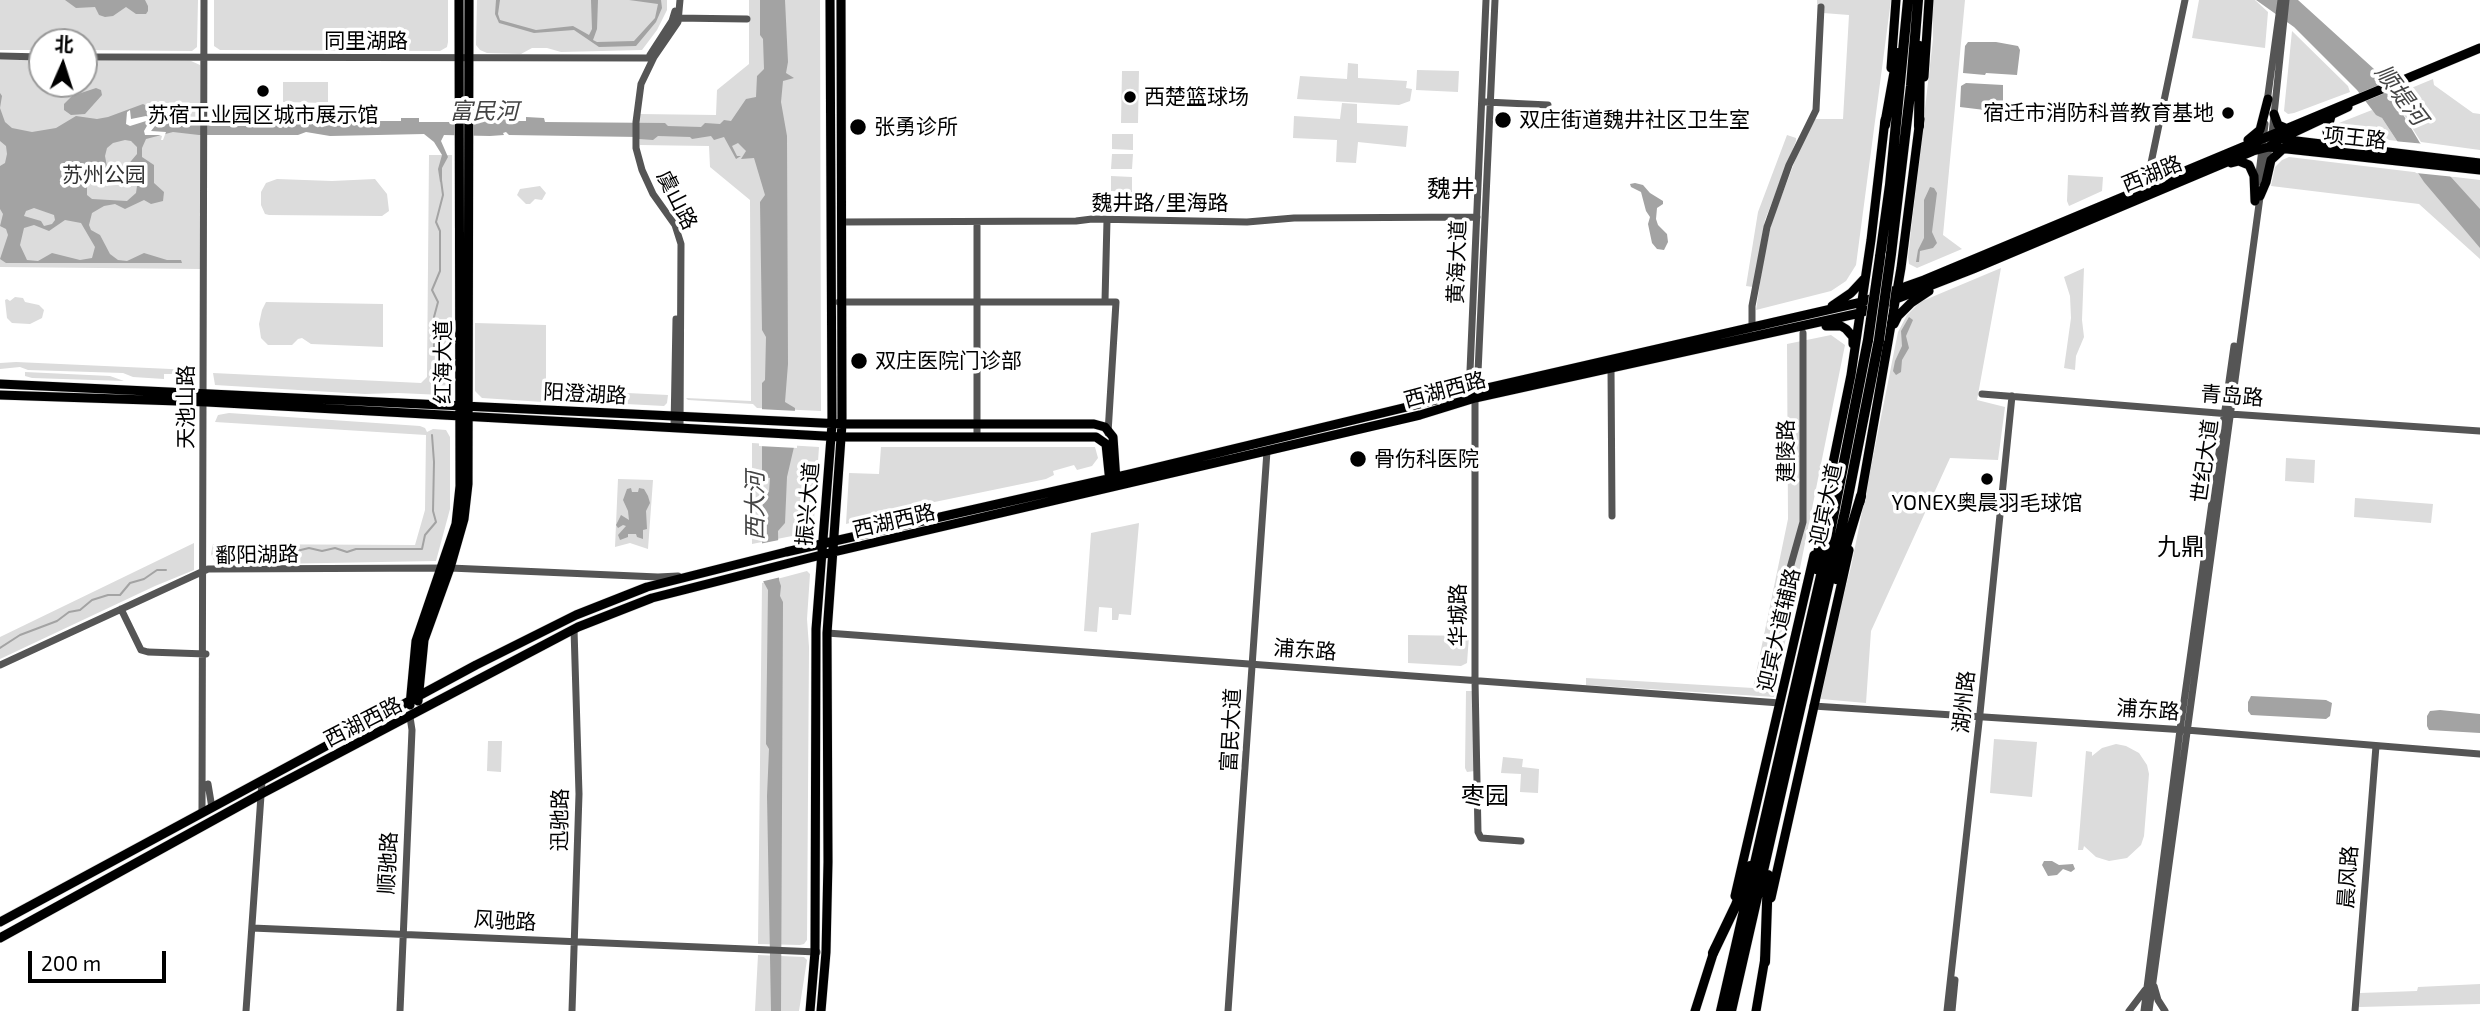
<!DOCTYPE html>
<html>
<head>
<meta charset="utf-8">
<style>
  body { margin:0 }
  #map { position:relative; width:2480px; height:1011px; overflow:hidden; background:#fff; font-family:"Exo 2","Noto Sans SC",sans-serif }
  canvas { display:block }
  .north { position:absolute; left:28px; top:28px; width:70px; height:70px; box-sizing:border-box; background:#fff; border:2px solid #999; border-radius:50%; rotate:3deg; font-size:19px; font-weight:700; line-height:28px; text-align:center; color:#000 }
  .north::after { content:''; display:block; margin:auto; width:24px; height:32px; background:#000; clip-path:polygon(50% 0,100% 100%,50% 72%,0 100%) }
  .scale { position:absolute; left:28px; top:951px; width:138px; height:32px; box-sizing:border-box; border:4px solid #000; border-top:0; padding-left:9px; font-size:21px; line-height:24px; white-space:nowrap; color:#000; -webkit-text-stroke:5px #fff; paint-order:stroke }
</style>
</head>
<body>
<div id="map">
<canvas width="2480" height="1011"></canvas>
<div class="north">北</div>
<div class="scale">200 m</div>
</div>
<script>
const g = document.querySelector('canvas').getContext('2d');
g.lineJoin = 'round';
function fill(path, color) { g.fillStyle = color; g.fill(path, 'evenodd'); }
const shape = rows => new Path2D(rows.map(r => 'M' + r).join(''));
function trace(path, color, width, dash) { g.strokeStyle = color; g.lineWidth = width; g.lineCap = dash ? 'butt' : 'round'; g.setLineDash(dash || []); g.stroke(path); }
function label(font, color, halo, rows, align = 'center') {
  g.font = font + ' "Exo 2","Noto Sans SC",sans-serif'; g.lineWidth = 7; g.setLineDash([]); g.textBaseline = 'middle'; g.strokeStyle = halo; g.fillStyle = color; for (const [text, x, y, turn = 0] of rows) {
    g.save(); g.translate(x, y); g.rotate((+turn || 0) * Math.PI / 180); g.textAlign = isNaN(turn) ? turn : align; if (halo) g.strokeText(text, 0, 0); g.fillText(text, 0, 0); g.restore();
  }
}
const green = shape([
  [0,0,198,0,197,47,192,51,84,50,84,42,42,42,42,50,0,50],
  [214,0,448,0,448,42,447,47,440,51,220,50,214,46],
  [477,0,667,0,667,10,657,30,642,50,561,52,547,48,532,48,521,54,487,53,480,50,476,45],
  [749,0,820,0,821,411,757,408,753,404,688,400,686,398,751,401,750,200,710,167,709,146,640,145,639,114,716,115,717,90,749,64],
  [1817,0,1891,0,1856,265,1846,281,1831,291,1756,310,1763,262,1772,221,1798,153,1815,119,1843,119,1849,15,1823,13,1823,8,1817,6],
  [1933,0,1965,0,1943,235,1962,249,1917,268,1909,264,1908,257,1933,39],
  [2199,0,2255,0,2268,12,2265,48,2192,38],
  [2292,31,2348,86,2350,92,2294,113,2288,114,2284,111],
  [0,60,42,60,42,84,84,84,84,61,191,61,200,65,200,269,0,267],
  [1348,63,1358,64,1358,78,1407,81,1406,88,1412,89,1410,101,1399,105,1297,99,1300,76,1347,79],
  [1417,70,1459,71,1458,92,1416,90],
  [1122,71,1139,71,1138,123,1121,123],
  [2433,79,2434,85,2473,113,2480,114,2480,150,2421,142,2392,96],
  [283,82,328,82,328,103,283,102],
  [1342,103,1357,104,1357,123,1408,126,1406,147,1358,142,1356,163,1336,162,1337,140,1293,138,1294,116,1340,119],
  [2372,110,2382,118,2397,141,2338,134,2336,128,2339,123],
  [1112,134,1133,134,1133,150,1112,149],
  [1787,135,1796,138,1796,141,1765,220,1753,287,1746,286,1758,212],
  [1112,154,1133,154,1132,169,1111,169],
  [429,155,452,155,452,317,448,385,443,395,398,393,365,394,215,385,213,373,421,383,427,377],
  [2289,157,2480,180,2480,259,2419,204,2271,186,2275,167,2282,160],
  [2068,175,2103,177,2102,191,2069,206,2067,201],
  [1111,176,1132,177,1132,192,1111,191],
  [277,179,332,181,375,179,387,194,389,211,382,216,269,215,265,214,261,205,261,192,266,183],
  [540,186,546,193,542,200,535,199,530,204,526,204,517,195,520,189],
  [2001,268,1977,400,2005,407,1998,460,1950,458,1871,631,1866,703,1821,699,1817,692,1851,567,1898,332,1907,315,1920,302],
  [2084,268,2082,320,2084,337,2076,356,2075,370,2064,368,2071,318,2070,296,2064,277],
  [15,297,23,298,25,302,39,305,44,310,42,318,30,324,12,323,7,318,5,300,7,299,10,301],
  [266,302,383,304,383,347,311,344,302,338,298,339,292,345,268,345,261,338,259,324,262,310],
  [475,323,546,325,546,389,668,395,667,403,664,406,626,404,604,406,482,398,475,391],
  [1831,335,1845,345,1774,697,1586,685,1586,678,1753,688,1788,519,1787,344],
  [16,362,193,370,193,374,164,374,164,379,133,377,123,373,28,370,20,367,0,369,0,363],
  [25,372,110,376,124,381,32,378,25,376],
  [229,413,420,426,425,428,427,432,433,429,446,430,450,437,450,509,436,561,216,565,211,554,213,544,415,545,425,510,426,435,215,422,218,415],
  [752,443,819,447,814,519,810,530,807,533,752,544],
  [881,447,1095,447,1098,458,1092,466,1077,470,1074,465,1053,471,1054,475,1046,479,920,505,846,524,849,473,879,474],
  [2286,458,2315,460,2314,483,2285,481],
  [618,479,653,480,648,549,630,543,615,547],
  [2355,498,2433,504,2431,523,2354,517],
  [1139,523,1131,615,1119,614,1118,620,1112,620,1112,608,1099,607,1097,632,1084,631,1091,533],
  [194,543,194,570,155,586,0,659,0,637],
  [807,571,810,574,807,619,809,647,807,940,804,944,800,945,758,944,762,583],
  [1408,635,1469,636,1467,663,1461,666,1408,663],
  [1466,691,1474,691,1475,771,1467,772,1465,768],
  [1994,739,2037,742,2032,797,1990,793],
  [488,741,502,741,501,772,487,771],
  [2116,744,2126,746,2139,753,2147,765,2149,774,2144,836,2141,845,2127,858,2109,861,2096,857,2084,846,2083,850,2078,850,2086,751,2092,752,2092,756,2102,748],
  [1503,757,1523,759,1522,767,1539,769,1538,793,1520,792,1521,774,1501,773],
  [758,955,804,957,807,960,799,1011,755,1011],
  [2480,984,2480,1004,2359,1007,2360,993,2417,991,2418,987]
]);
const water = shape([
  [65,0,145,0,148,6,148,11,146,14,136,14,126,7,113,16,105,17,99,15,95,7,76,8],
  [496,0,500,0,498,14,500,20,536,30,573,26,589,35,592,29,591,0,598,0,597,29,593,40,597,42,634,41,655,18,658,4,629,0,661,0,662,8,656,22,636,46,599,47,574,30,534,33,499,23,495,14],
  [760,0,785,0,788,62,786,73,794,78,783,81,781,102,787,136,788,364,785,402,795,408,794,447,787,477,785,523,778,531,779,580,781,586,780,596,783,602,781,1011,771,1011,767,796,769,749,766,744,768,590,763,581,762,544,763,493,769,492,770,478,762,477,762,383,765,380,766,337,762,330,760,202,765,195,754,158,741,159,746,151,738,143,732,146,737,156,741,156,736,159,724,137,714,140,711,136,692,139,690,137,658,136,653,140,639,139,639,137,509,135,506,132,503,133,504,135,490,136,444,135,441,141,448,157,442,168,442,181,440,182,438,169,442,155,434,142,424,134,330,136,306,132,298,135,199,135,173,132,146,139,142,148,142,157,154,165,154,183,164,192,163,201,151,204,144,200,125,209,115,204,104,206,92,213,89,225,91,230,100,235,110,254,118,260,127,261,144,253,167,260,181,260,182,263,6,263,0,259,8,235,6,229,0,226,3,214,0,209,0,166,5,163,7,154,6,146,0,141,0,93,2,96,0,108,5,122,12,128,32,132,56,128,76,116,97,119,108,117,143,104,151,108,150,120,157,122,170,115,177,122,188,125,199,121,401,121,401,118,419,118,419,122,479,122,479,119,483,118,509,117,510,121,526,121,526,117,544,118,545,122,665,123,668,126,701,127,705,123,720,124,724,120,731,121,746,99,756,97,757,76,764,69,763,39,760,35],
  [125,140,131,141,137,147,137,154,126,167,128,175,137,186,136,193,127,201,92,199,87,195,87,185,92,179,108,172,105,156,107,148,113,143],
  [34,208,54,215,55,220,52,224,44,226,41,221,24,216,26,211],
  [65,220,81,223,95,247,92,258,80,260,52,253,38,261,27,260,20,245,24,228,34,225,49,231],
  [2256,0,2298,0,2374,69,2381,79,2389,97,2398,106,2420,143,2480,209,2480,248,2424,182,2382,118,2376,115,2357,90,2294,27],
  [1968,42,1996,42,2018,46,2020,50,2017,75,1986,73,1985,75,1963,73,1965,46],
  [1966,83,2003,85,2003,103,1999,110,1993,111,1960,107,1961,86],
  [96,88,101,90,102,95,85,114,71,115,64,110,64,104,72,96],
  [1635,183,1643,185,1650,193,1663,201,1663,204,1657,208,1656,219,1658,225,1667,234,1668,242,1664,250,1657,249,1652,243,1648,224,1650,217,1646,211,1641,192,1631,187,1630,184],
  [1930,187,1934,188,1937,193,1932,232,1937,243,1933,248,1920,251,1919,262,1916,262,1918,250,1924,238,1924,200],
  [1909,317,1913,320,1906,336,1909,348,1902,360,1901,372,1896,375,1893,371,1895,361,1902,346,1901,331],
  [631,488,632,492,638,492,639,488,644,489,648,496,650,503,646,511,647,529,643,530,643,539,637,537,636,534,628,534,628,537,620,540,618,535,626,526,623,525,618,528,616,525,621,515,629,520,628,511,623,500,627,489],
  [2251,696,2326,700,2332,703,2330,716,2326,719,2251,715,2248,711,2248,702],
  [2440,710,2480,714,2480,733,2429,730,2427,726,2427,716,2430,711],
  [2044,861,2052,861,2059,865,2073,864,2075,869,2071,872,2063,869,2057,875,2048,876,2042,865]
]);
const pier = shape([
  [130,110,131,119,146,116,159,121,151,131,166,132,163,140,161,140,162,136,159,135,145,135,144,131,148,124,146,121,130,126,126,124,127,112],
  [2393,141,2426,144,2455,177,2416,173],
  [758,409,798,411,797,448,759,446],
  [779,540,781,577,760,582,759,544]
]);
const stream = shape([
  [432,384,437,359,434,346,434,317,438,302,432,290,440,271,440,231,436,222,443,195,441,180],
  [215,554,228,549,238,549,246,552,277,551,288,553,309,548,322,551,335,548,347,552,356,549,422,549,425,535,436,522,433,511,434,462,432,435],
  [0,648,20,635,57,621,69,612,80,610,92,600,108,595,120,595,130,583,144,579,157,570,166,570]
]);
const minor = shape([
  [680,0,678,22,654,57,641,84,636,122,636,148,642,170,653,194,675,225,681,244,680,428],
  [675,18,747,19],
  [650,55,672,21,675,11],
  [0,56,42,57],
  [84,57,648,58],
  [1486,102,1548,105],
  [2267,102,2281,0],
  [2263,178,2272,134,2286,0],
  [2258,182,2265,124],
  [2146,187,2185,0],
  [842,222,1076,221,1092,219,1247,222,1294,218,1477,217],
  [1105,301,1107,220],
  [839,302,1116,302,1108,433],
  [1752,326,1752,306,1767,227,1789,165,1816,110,1821,7],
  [1611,368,1612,516],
  [1469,394,1486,0],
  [1477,394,1495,0],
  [1982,394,2230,414,2480,431],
  [1475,398,1475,680,1478,832,1481,838,1521,841],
  [674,428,676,319],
  [977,437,977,226],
  [1790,568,1803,522,1803,333],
  [121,609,141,650,148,652,206,654],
  [827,633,1780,703],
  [0,665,208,569,450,568,658,577,678,576],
  [1813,706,2186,730,2480,754],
  [208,784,212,808],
  [202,813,204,0],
  [252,928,817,952],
  [2154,986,2158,1000,2165,1011],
  [246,1011,262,781],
  [400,1011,412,730,410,717],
  [572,1011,579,794,574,629],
  [1228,1011,1267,451],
  [1947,1011,1980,713,2012,396],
  [1952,1011,1955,980],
  [2129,1011,2145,990],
  [2144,1011,2180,730,2234,346],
  [2149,1011,2260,197],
  [2355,1011,2376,746]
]);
const major = shape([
  [1891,68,1896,0],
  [1924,77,1929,0],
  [2274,114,2278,125,2285,128],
  [2331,116,2327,131,2329,142,2333,146],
  [2280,139,2480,163],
  [2248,140,2260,130,2268,99],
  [2269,147,2480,170],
  [2231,163,2239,161,2249,165,2254,176,2255,201],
  [2260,196,2266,182,2271,160,2284,148],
  [1832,306,1851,293,1864,279],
  [1894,324,1898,316,1911,303,1929,291],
  [1826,326,1841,326,1846,329,1853,337,1853,344],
  [0,384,842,424,1094,424,1105,427,1113,437,1116,481],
  [0,395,207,402,842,437,1096,437,1106,444,1110,483],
  [1860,502,1901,268,1920,119],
  [1824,507,1851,375,1871,240,1885,120],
  [418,701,424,640,450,568,464,519,468,484,469,0],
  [410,705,416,641,456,524,460,486,459,0],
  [1735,896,1814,555],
  [1771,898,1849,550],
  [0,922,476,665,576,615,647,587,786,552,1130,474,1469,392,1862,302,1924,280,2480,48],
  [0,938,261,794,578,627,652,598,821,555,1420,415,1475,398,1860,313,1973,269,2253,151,2269,147,2280,139,2348,107],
  [810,1011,815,952,816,629,832,424,830,0],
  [821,1011,826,952,828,862,827,633,842,424,841,0],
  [1695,1011,1715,948],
  [1756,1011,1765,958]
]);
const highway = shape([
  [1885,125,1898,53],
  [1919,126,1920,46],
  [1891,254,1911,86,1918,0],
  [1880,257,1890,185,1908,0],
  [1816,569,1826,500],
  [1836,579,1861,496],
  [1713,953,1736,905,1750,866],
  [1765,962,1768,875],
  [1721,1011,1825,558,1868,340],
  [1731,1011,1845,512,1879,340]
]);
const highwayBridge = shape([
  [1868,340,1880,257],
  [1879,340,1891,254]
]);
const markers = [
  [263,91,7,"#000"],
  [1130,97,7,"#000"],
  [2228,113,7,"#000"],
  [1503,120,9,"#000"],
  [858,127,9,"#000"],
  [859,361,9,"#000"],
  [1358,459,9,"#000"],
  [1987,479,7,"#000"]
];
const streetNames = [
  ["同里湖路",366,41],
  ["项王路",2355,138,6],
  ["西湖路",2152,174,-22],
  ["虞山路",677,200,63],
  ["魏井路/里海路",1160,203],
  ["黄海大道",1457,262,-88],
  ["红海大道",443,362,-90],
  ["西湖西路",1445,390,-15],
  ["阳澄湖路",585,394,3],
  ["青岛路",2232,396,4],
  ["天池山路",186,407,-90],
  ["建陵路",1786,451,-90],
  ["世纪大道",2205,461,-82],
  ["振兴大道",808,504,-85],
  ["迎宾大道",1826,505,-78],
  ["西湖西路",894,521,-13],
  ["鄱阳湖路",257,555,-1],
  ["华城路",1458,615,-90],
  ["迎宾大道辅路",1779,630,-77],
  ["浦东路",1305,650,4],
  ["湖州路",1964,702,-84],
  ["浦东路",2148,710,4],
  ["西湖西路",363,722,-27],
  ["富民大道",1231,730,-87],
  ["迅驰路",560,820,-89],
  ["顺驰路",388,863,-87],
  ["晨风路",2348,877,-86],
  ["风驰路",505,921,3]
];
const poiNames = [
  ["西楚篮球场",1144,97],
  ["宿迁市消防科普教育基地",2214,113,"right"],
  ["苏宿工业园区城市展示馆",263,115,"center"],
  ["双庄街道魏井社区卫生室",1519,120],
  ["张勇诊所",874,127],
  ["双庄医院门诊部",875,361],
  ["骨伤科医院",1374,459],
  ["YONEX奥晨羽毛球馆",1987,503,"center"]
];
const parkNames = [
  ["苏州公园",104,175]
];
const waterNames = [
  ["顺堤河",2401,95,53],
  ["富民河",484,111],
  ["西大河",755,506,-90]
];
const quarterNames = [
  ["魏井",1451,189],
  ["九鼎",2181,547],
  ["枣园",1485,796]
];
fill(green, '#dcdcdc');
fill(water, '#a3a3a3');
fill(pier, '#fff');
trace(stream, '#a3a3a3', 2);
trace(major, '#dbdbdb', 10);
trace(highway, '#dbdbdb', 11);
trace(minor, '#555', 7);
trace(major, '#000', 9);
trace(highway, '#000', 10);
trace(highwayBridge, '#dbdbdb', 11, []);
trace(highwayBridge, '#000', 10);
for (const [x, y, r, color] of markers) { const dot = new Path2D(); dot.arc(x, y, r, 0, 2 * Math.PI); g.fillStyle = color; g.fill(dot); trace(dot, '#fff', 2.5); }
label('21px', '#000', '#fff', streetNames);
label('21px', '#000', '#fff', poiNames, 'left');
label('21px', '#333', '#fff', parkNames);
label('italic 23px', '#444', '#fff', waterNames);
label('24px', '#000', '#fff', quarterNames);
</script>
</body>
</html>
